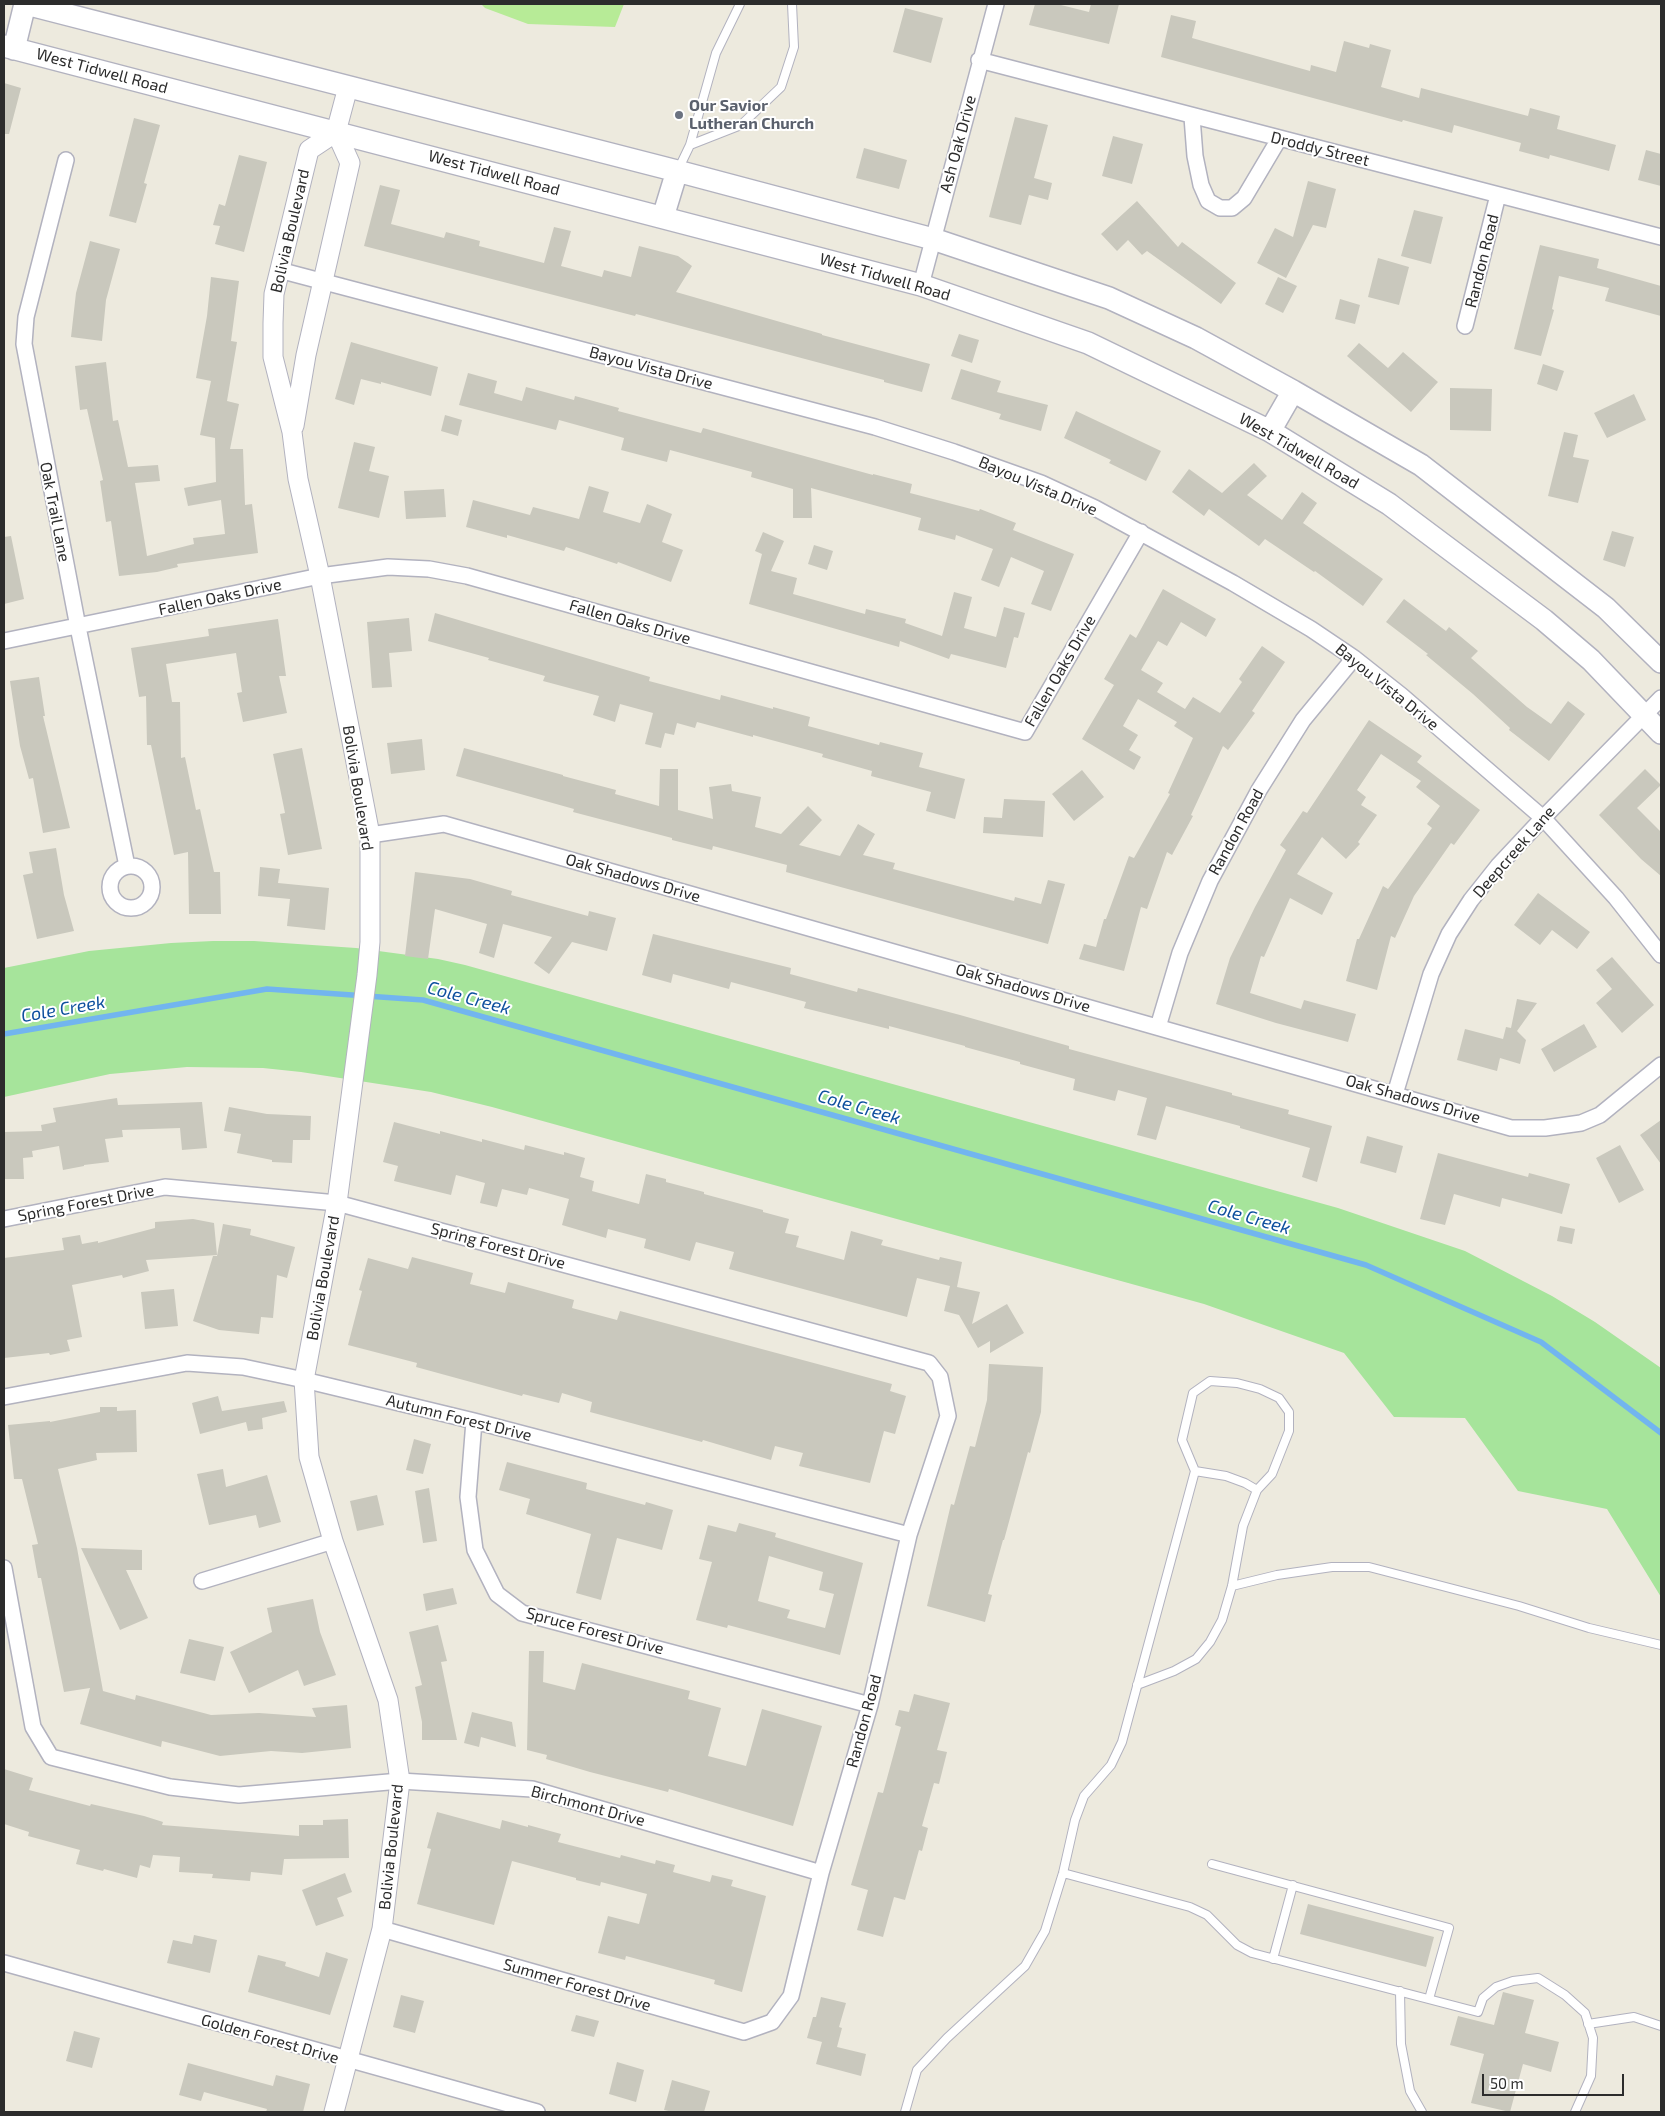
<!DOCTYPE html>
<html>
<head>
<meta charset="utf-8">
<style>
  body { margin:0 }
  #map { position:relative; width:1665px; height:2116px; overflow:hidden; background:#edeade; font-family:"Exo 2",sans-serif }
  canvas { display:block }
  .frame { position:absolute; inset:0; border:5px solid #2c2c2c; pointer-events:none }
  .scale { position:absolute; left:1482px; top:2074px; width:142px; height:22px; box-sizing:border-box; border:2px solid #2c2c2c; border-top:0; padding-left:6px; font-size:15px; line-height:18px; white-space:nowrap; color:#2c2c2c; -webkit-text-stroke:4px #fff; paint-order:stroke }
</style>
</head>
<body>
<div id="map">
<canvas width="1665" height="2116"></canvas>
<div class="frame"></div>
<div class="scale">50 m</div>
</div>
<script>
const g = document.querySelector('canvas').getContext('2d');
g.lineJoin = 'round';
function fill(path, color) { g.fillStyle = color; g.fill(path, 'evenodd'); }
const shape = rows => new Path2D(rows.map(r => 'M' + r).join(''));
function trace(path, color, width, dash) { g.strokeStyle = color; g.lineWidth = width; g.lineCap = dash ? 'butt' : 'round'; g.setLineDash(dash || []); g.stroke(path); }
function label(font, color, halo, rows, align = 'center') {
  g.font = font + ' "Exo 2",sans-serif'; g.lineWidth = 4; g.setLineDash([]); g.textBaseline = 'middle'; g.strokeStyle = halo; g.fillStyle = color; for (const [text, x, y, turn = 0] of rows) {
    g.save(); g.translate(x, y); g.rotate((+turn || 0) * Math.PI / 180); g.textAlign = isNaN(turn) ? turn : align; if (halo) g.strokeText(text, 0, 0); g.fillText(text, 0, 0); g.restore();
  }
}
const green = shape([
  [213,941,254,941,356,948,438,959,465,965,1338,1208,1465,1251,1552,1296,1595,1322,1661,1368,1661,1597,1607,1509,1518,1491,1465,1418,1394,1417,1344,1353,1204,1304,492,1107,431,1092,301,1072,263,1068,187,1067,110,1074,4,1097,4,968,89,951,171,943]
]);
const pitch = shape([
  [481,4,624,4,615,27,528,24,485,8]
]);
const stream = shape([
  [4,1034,267,989,423,1000,1366,1265,1541,1342,1661,1433]
]);
const building = shape([
  [1035,4,1057,4,1089,12,1091,4,1119,4,1109,44,1029,25],
  [905,8,943,18,931,63,893,52],
  [1171,15,1196,21,1192,38,1310,71,1311,65,1336,72,1344,41,1369,48,1370,44,1391,50,1381,87,1419,98,1421,88,1528,116,1530,108,1560,116,1557,129,1616,145,1609,171,1550,155,1549,159,1519,151,1521,143,1454,125,1452,133,1403,120,1402,122,1161,57],
  [4,83,21,88,9,134,4,134],
  [1015,117,1048,125,1034,178,1052,183,1048,200,1029,195,1021,225,989,217],
  [134,118,160,125,144,183,147,184,136,223,109,216],
  [1113,136,1143,144,1132,184,1102,176],
  [864,148,907,160,899,189,856,178],
  [1646,150,1661,154,1661,186,1638,180],
  [239,155,267,162,244,252,215,244,220,226,213,225,219,204,225,206],
  [1308,181,1336,189,1326,228,1313,225,1286,278,1257,263,1275,228,1293,237],
  [380,185,400,190,391,224,444,238,446,232,480,241,479,246,544,263,554,227,571,231,561,266,602,277,604,270,631,277,639,246,678,256,692,266,676,292,822,334,822,335,930,364,922,392,884,382,884,380,636,314,635,316,364,246],
  [1137,201,1178,247,1182,242,1236,283,1221,304,1147,251,1142,255,1128,240,1117,251,1101,234],
  [1414,210,1443,217,1431,264,1401,256],
  [90,241,120,249,106,300,102,341,71,337,76,293],
  [1540,245,1599,259,1597,268,1661,286,1661,316,1605,301,1609,288,1559,276,1552,309,1554,310,1541,356,1514,349],
  [1378,258,1409,267,1399,305,1368,297],
  [211,277,239,281,231,341,237,342,227,401,239,404,230,449,243,449,245,505,252,504,258,553,177,564,178,567,157,572,119,576,111,521,106,522,100,481,103,480,87,409,80,410,75,366,106,362,113,421,118,420,128,467,158,465,160,481,135,483,147,556,194,544,193,538,225,534,221,500,188,506,184,488,216,482,215,438,200,435,211,381,196,378,207,316],
  [1278,277,1297,286,1283,313,1265,304],
  [1340,299,1360,305,1355,324,1335,319],
  [959,334,979,340,972,363,951,356],
  [351,342,438,367,431,396,381,382,381,384,361,379,354,405,335,399],
  [1359,343,1388,368,1403,352,1438,382,1411,412,1347,356],
  [1543,364,1564,371,1557,391,1537,384],
  [961,369,1001,381,997,392,1048,405,1041,431,999,419,1001,414,951,399],
  [468,373,497,381,494,393,522,401,526,387,574,400,575,396,619,408,618,411,701,433,703,428,873,475,873,474,912,484,910,493,979,511,980,509,1016,523,1013,530,1074,554,1051,611,1031,604,1044,571,1011,557,999,587,981,580,993,549,956,535,955,540,918,530,921,518,811,488,812,518,793,518,793,489,751,477,752,472,670,450,667,462,621,450,624,438,559,420,556,430,459,405],
  [1450,388,1492,389,1491,431,1450,430],
  [1634,394,1646,420,1607,438,1594,413],
  [1076,411,1161,451,1146,481,1109,463,1111,460,1064,438],
  [445,415,462,420,458,436,441,431],
  [1564,432,1578,435,1573,457,1589,460,1578,503,1548,496],
  [354,442,375,447,369,471,389,476,379,518,338,508],
  [1254,463,1267,476,1247,495,1282,520,1302,492,1317,503,1303,523,1383,579,1363,606,1315,571,1314,572,1265,539,1259,546,1209,509,1204,516,1172,492,1189,469,1222,493],
  [589,486,609,492,603,512,640,523,647,504,672,514,662,542,683,550,671,582,618,562,617,564,566,547,564,551,507,535,507,538,466,527,473,500,530,515,533,507,579,519],
  [444,489,446,517,406,519,404,491],
  [1612,531,1634,537,1625,567,1603,560],
  [763,532,784,541,771,571,797,578,793,594,865,614,866,609,906,619,905,623,942,636,954,592,972,597,964,628,996,637,1004,607,1025,613,1018,638,1014,637,1006,668,951,654,949,659,900,641,899,647,749,604,762,554,755,551],
  [11,536,24,599,4,604,4,537],
  [814,545,833,551,827,570,808,564],
  [1163,589,1216,619,1206,637,1181,622,1167,646,1158,641,1141,670,1163,683,1157,692,1185,709,1193,697,1220,713,1242,682,1239,679,1262,646,1285,662,1252,711,1255,713,1228,750,1223,746,1191,815,1193,816,1172,855,1167,852,1147,909,1141,907,1124,971,1079,959,1084,944,1096,947,1104,919,1106,919,1129,856,1134,858,1170,794,1168,793,1193,738,1174,726,1177,722,1138,699,1123,726,1138,735,1129,750,1141,757,1134,770,1082,739,1114,685,1104,679,1130,634,1136,638],
  [1404,599,1446,631,1449,627,1478,651,1471,658,1527,707,1551,724,1568,701,1585,714,1549,761,1509,730,1510,728,1473,694,1426,655,1428,654,1386,622],
  [435,613,650,677,649,681,720,700,721,695,773,709,773,707,810,717,808,726,879,745,880,742,923,753,919,767,965,779,955,819,926,811,931,792,871,776,872,771,822,757,823,754,753,735,753,737,697,722,695,728,677,723,674,735,665,733,661,748,645,744,653,713,620,704,615,722,593,715,599,696,543,681,545,676,488,660,489,658,428,641],
  [409,618,412,651,389,653,392,687,372,688,367,622],
  [278,619,286,676,279,676,287,713,243,722,237,693,242,692,236,653,166,664,172,702,180,702,181,758,185,757,196,810,200,809,214,872,220,872,221,914,189,914,188,852,174,855,151,745,147,745,146,696,139,697,131,648,209,636,208,629],
  [39,677,45,716,43,716,70,828,43,833,33,778,29,779,20,746,10,681],
  [1369,720,1422,756,1417,762,1480,810,1454,845,1451,843,1414,896,1395,938,1391,936,1377,990,1346,981,1357,939,1359,939,1383,886,1388,889,1432,828,1427,824,1440,806,1416,787,1421,781,1381,754,1357,790,1366,797,1361,805,1377,815,1358,842,1360,844,1346,859,1322,837,1297,874,1333,893,1322,915,1290,898,1264,957,1261,956,1250,993,1301,1009,1304,1000,1356,1014,1348,1042,1276,1023,1216,1004,1230,958,1255,907,1286,850,1280,845,1303,811,1307,813],
  [422,739,425,770,391,774,387,743],
  [302,748,322,849,288,855,280,814,285,813,273,754],
  [464,748,563,775,563,776,616,790,615,794,659,806,660,769,678,769,678,810,713,819,709,787,731,784,732,791,761,797,755,827,781,834,808,806,822,820,799,845,840,856,858,824,875,834,863,855,895,863,893,869,1014,901,1015,897,1041,904,1048,880,1065,884,1048,944,786,872,787,865,713,846,712,850,672,840,672,838,573,812,574,809,456,776],
  [1645,769,1661,785,1637,808,1661,832,1661,876,1641,859,1599,815],
  [1082,770,1104,797,1074,821,1052,794],
  [1004,799,1045,801,1043,837,983,833,984,817,1002,818],
  [56,848,64,895,74,931,37,939,23,875,33,873,29,852],
  [260,867,280,869,278,883,329,888,325,930,287,926,290,899,258,896],
  [415,872,470,879,512,891,511,895,588,916,589,911,616,918,607,951,572,942,549,974,534,963,552,937,503,924,494,958,479,953,487,924,435,909,428,959,405,956],
  [1538,893,1590,932,1577,949,1552,930,1540,945,1514,925],
  [653,934,791,968,790,974,857,992,858,988,960,1015,1069,1046,1069,1049,1232,1093,1232,1095,1289,1110,1288,1114,1332,1126,1317,1182,1302,1177,1310,1148,1240,1128,1240,1126,1166,1106,1156,1140,1137,1135,1147,1098,1118,1090,1115,1101,1073,1090,1075,1079,1020,1064,1020,1062,965,1047,965,1046,889,1026,889,1029,804,1008,806,1002,731,982,729,989,673,974,671,983,642,975],
  [1612,957,1654,1005,1622,1033,1596,1003,1612,989,1596,970],
  [1517,999,1537,1003,1517,1031,1526,1040,1520,1064,1500,1058,1497,1071,1457,1060,1465,1029,1503,1039,1506,1027,1511,1028],
  [1584,1024,1597,1047,1554,1072,1541,1049],
  [117,1098,118,1105,202,1102,207,1148,182,1150,180,1128,122,1130,123,1137,105,1139,109,1162,84,1165,84,1166,63,1170,59,1146,32,1151,33,1157,23,1158,24,1179,4,1179,4,1132,42,1131,41,1125,56,1122,53,1108],
  [229,1107,267,1114,311,1116,310,1140,293,1140,292,1163,272,1162,272,1160,237,1153,241,1134,224,1131],
  [1661,1120,1661,1164,1640,1135],
  [394,1122,440,1134,440,1131,482,1142,482,1139,524,1150,525,1145,564,1155,564,1152,585,1158,580,1177,594,1181,592,1191,639,1204,646,1174,666,1179,666,1182,704,1192,704,1194,763,1210,763,1212,789,1219,785,1233,799,1236,796,1247,844,1260,851,1231,883,1240,881,1245,939,1260,940,1257,962,1262,957,1287,980,1292,972,1324,1007,1304,1024,1333,990,1353,990,1341,978,1348,959,1315,944,1311,950,1286,917,1278,907,1317,729,1269,734,1252,696,1242,690,1261,644,1248,646,1239,608,1229,606,1238,562,1225,569,1199,529,1188,527,1195,502,1189,497,1207,480,1203,485,1183,456,1175,451,1195,394,1181,398,1166,383,1162],
  [1367,1136,1403,1146,1396,1173,1360,1163],
  [1620,1145,1644,1190,1619,1203,1596,1158],
  [1438,1153,1528,1177,1529,1173,1570,1184,1562,1214,1502,1198,1500,1207,1454,1194,1445,1225,1420,1219],
  [193,1219,214,1223,217,1255,146,1260,149,1271,123,1278,122,1275,72,1285,82,1337,67,1340,70,1351,50,1355,49,1353,4,1358,4,1258,64,1250,62,1238,80,1235,82,1244,98,1241,98,1243,155,1228,155,1222],
  [223,1224,251,1229,250,1235,295,1247,287,1278,277,1275,273,1318,261,1317,259,1334,219,1330,193,1321,213,1256,217,1256],
  [1560,1226,1575,1229,1572,1244,1557,1241],
  [412,1257,473,1273,470,1284,505,1293,508,1282,574,1300,572,1308,617,1320,620,1311,892,1384,890,1391,906,1396,895,1434,884,1431,870,1483,799,1466,803,1453,775,1446,771,1460,703,1440,702,1442,590,1412,592,1402,562,1393,559,1403,523,1394,522,1396,416,1367,417,1363,348,1345,362,1291,359,1290,368,1258,408,1269],
  [174,1289,178,1326,145,1329,141,1292],
  [989,1364,1043,1367,1041,1412,1030,1453,1028,1452,1004,1540,1003,1540,988,1594,992,1595,985,1622,927,1606,951,1504,954,1505,970,1446,975,1447,987,1400],
  [218,1396,222,1411,284,1401,287,1412,262,1418,263,1429,248,1431,246,1422,200,1434,192,1403],
  [100,1407,117,1407,117,1411,136,1410,137,1452,96,1453,97,1460,58,1469,77,1548,103,1691,135,1700,136,1695,211,1715,259,1713,316,1717,312,1708,347,1705,351,1748,302,1753,271,1751,220,1756,162,1741,161,1747,80,1724,90,1688,64,1692,41,1578,38,1578,32,1545,38,1544,22,1479,14,1479,8,1425,50,1421,50,1422,100,1412],
  [414,1439,431,1444,423,1474,406,1470],
  [507,1462,587,1483,586,1489,645,1505,646,1502,673,1510,662,1550,617,1538,601,1600,576,1593,591,1534,526,1514,530,1499,499,1490],
  [223,1469,226,1487,267,1475,281,1522,259,1528,256,1515,209,1525,197,1474],
  [429,1488,437,1541,423,1543,415,1491],
  [377,1495,384,1525,357,1531,350,1501],
  [739,1523,776,1533,775,1537,863,1563,840,1655,728,1625,727,1628,696,1620,712,1562,699,1559,708,1525,736,1532],
  [769,1556,823,1572,819,1590,834,1594,825,1628,787,1618,790,1610,758,1601],
  [81,1548,142,1550,142,1570,126,1570,148,1618,120,1630],
  [453,1588,457,1604,426,1611,423,1594],
  [313,1599,320,1632,336,1675,304,1686,298,1670,249,1693,230,1652,272,1632,267,1608],
  [438,1625,447,1661,441,1662,457,1740,422,1740,422,1722,415,1687,422,1685,409,1632],
  [189,1639,224,1647,215,1681,180,1673],
  [529,1651,544,1651,543,1682,575,1690,582,1663,690,1691,688,1699,721,1708,708,1756,746,1766,762,1709,822,1726,793,1826,669,1789,668,1792,590,1772,546,1759,547,1755,527,1750],
  [914,1694,950,1703,937,1750,947,1752,939,1784,934,1783,922,1826,928,1828,922,1851,919,1850,905,1900,894,1897,883,1937,857,1930,868,1890,851,1885,878,1792,883,1793,901,1727,895,1725,899,1710,909,1712],
  [472,1712,512,1722,516,1747,481,1737,479,1747,464,1743],
  [4,1769,33,1778,29,1790,90,1806,91,1804,144,1816,163,1822,162,1825,299,1836,299,1825,323,1825,323,1820,348,1819,349,1858,284,1859,282,1875,251,1872,250,1881,212,1878,213,1874,179,1872,180,1857,153,1855,150,1868,140,1865,137,1878,104,1869,103,1871,76,1864,80,1850,28,1836,29,1832,4,1824],
  [437,1812,500,1829,502,1820,528,1827,528,1825,561,1834,558,1842,620,1858,621,1855,655,1864,656,1860,675,1865,673,1872,710,1882,712,1875,733,1880,731,1886,766,1896,742,1992,714,1984,715,1980,626,1956,625,1960,598,1953,608,1916,639,1924,647,1894,601,1882,600,1886,576,1880,576,1878,512,1861,494,1925,417,1904,431,1849,427,1848],
  [345,1873,352,1892,337,1898,344,1916,316,1926,302,1890],
  [1308,1904,1434,1937,1426,1967,1300,1934],
  [194,1935,217,1940,210,1973,167,1963,173,1940,192,1944],
  [326,1952,348,1959,330,2015,248,1992,258,1955,286,1962,285,1966,319,1977],
  [1503,1992,1534,2000,1525,2033,1559,2042,1551,2072,1523,2064,1510,2112,1471,2103,1484,2054,1450,2045,1458,2016,1494,2025],
  [401,1995,424,2001,415,2033,393,2027],
  [821,1997,846,2003,839,2027,842,2028,837,2047,866,2054,861,2076,816,2064,822,2042,807,2038,813,2017,816,2017],
  [576,2015,599,2021,594,2037,571,2031],
  [74,2031,100,2038,92,2068,66,2061],
  [617,2062,644,2070,636,2102,609,2094],
  [188,2063,273,2086,276,2075,310,2084,303,2112,266,2112,267,2109,204,2092,201,2101,179,2095],
  [672,2080,710,2091,704,2112,673,2112,664,2110]
]);
const service = shape([
  [690,145,741,125,781,87,794,47,792,4],
  [678,170,690,145,716,53,740,4],
  [1195,1471,1226,1476,1245,1483,1257,1490],
  [1232,1586,1277,1575,1332,1567,1369,1567,1519,1606,1589,1628,1661,1645],
  [1212,1864,1449,1928,1429,1999],
  [1063,1873,1190,1907,1207,1915,1237,1945,1252,1953,1478,2012,1483,1998,1496,1987,1513,1981,1538,1978,1565,1995,1585,2013,1593,2038,1591,2076,1575,2112],
  [1273,1959,1293,1885],
  [1400,1991,1401,2044,1410,2091,1422,2112],
  [1588,2024,1634,2017,1661,2026],
  [905,2112,917,2070,947,2038,1025,1966,1045,1931,1063,1873,1075,1820,1084,1796,1111,1765,1122,1742,1195,1471,1182,1440,1193,1393,1210,1381,1237,1383,1260,1389,1279,1398,1289,1412,1289,1431,1272,1474,1257,1490,1243,1526,1232,1586,1222,1620,1210,1642,1196,1659,1174,1671,1137,1685]
]);
const minor = shape([
  [979,60,1661,237],
  [1192,117,1195,156,1201,185,1208,201,1220,208,1232,208,1244,198,1279,139],
  [66,160,26,317,24,344,78,627,127,866],
  [279,270,875,427,954,452,1041,483,1095,508,1233,583,1311,629,1354,658,1402,696,1543,818,1616,898,1661,955],
  [921,285,996,4],
  [1465,326,1498,195],
  [4,641,320,576,388,567,429,569,467,576,1025,732,1141,532],
  [370,835,444,824,1511,1128,1545,1128,1581,1123,1600,1115,1661,1065],
  '110 887a21 21 0 1 1 42 0a21 21 0 1 1-42 0Z',
  [1158,1027,1180,953,1210,881,1259,790,1303,720,1354,658],
  [1395,1094,1431,974,1449,934,1471,900,1498,866,1543,818,1661,698],
  [4,1219,165,1187,337,1203,929,1363,940,1377,948,1416,909,1535,870,1705,821,1873,791,1996,772,2022,744,2032,382,1929],
  [4,1397,187,1363,243,1367,304,1380,474,1421,909,1535],
  [474,1421,468,1497,475,1550,497,1594,522,1613,870,1705],
  [4,1568,33,1727,51,1757,170,1787,239,1795,400,1781,532,1789,821,1873],
  [202,1581,333,1541],
  [4,1963,537,2112]
]);
const tertiary = shape([
  [294,426,306,355,350,163,336,132,348,87],
  [334,2112,382,1929,400,1781,388,1700,333,1541,309,1457,304,1380,337,1203,367,975,370,942,370,835,320,576,298,479,292,432,273,357,273,323,274,294,309,150,336,132]
]);
const secondary = shape([
  [26,4,677,171,933,239,1109,298,1196,338,1293,391,1421,465,1606,608,1661,662],
  [4,46,921,285,1088,343,1270,431,1389,504,1544,620,1591,660,1661,733],
  [14,49,25,4],
  [663,217,677,171],
  [1270,431,1293,391]
]);
const markers = [
  [679,115,5,"#6b7280"]
];
const streetNames = [
  ["West Tidwell Road",102,71,15],
  ["Ash Oak Drive",958,144,-75],
  ["Droddy Street",1320,149,14],
  ["West Tidwell Road",494,173,15],
  ["Bolivia Boulevard",290,231,-77],
  ["Randon Road",1482,261,-76],
  ["West Tidwell Road",885,277,16],
  ["Bayou Vista Drive",651,368,15],
  ["West Tidwell Road",1299,451,30],
  ["Bayou Vista Drive",1038,486,23],
  ["Oak Trail Lane",55,512,79],
  ["Fallen Oaks Drive",220,597,-12],
  ["Fallen Oaks Drive",630,622,16],
  ["Fallen Oaks Drive",1060,671,-60],
  ["Bayou Vista Drive",1387,687,39],
  ["Bolivia Boulevard",358,788,81],
  ["Randon Road",1236,832,-61],
  ["Deepcreek Lane",1514,852,-49],
  ["Oak Shadows Drive",633,878,16],
  ["Oak Shadows Drive",1023,988,16],
  ["Oak Shadows Drive",1413,1099,16],
  ["Spring Forest Drive",86,1203,-11],
  ["Spring Forest Drive",498,1246,15],
  ["Bolivia Boulevard",323,1278,-80],
  ["Autumn Forest Drive",459,1418,14],
  ["Spruce Forest Drive",595,1631,15],
  ["Randon Road",864,1721,-75],
  ["Birchmont Drive",588,1806,15],
  ["Bolivia Boulevard",391,1847,-84],
  ["Summer Forest Drive",577,1985,16],
  ["Golden Forest Drive",270,2039,16]
];
const worshipNames = [
  ["Our Savior",689,106],
  ["Lutheran Church",689,124]
];
const waterNames = [
  ["Cole Creek",469,998,15],
  ["Cole Creek",63,1009,-10],
  ["Cole Creek",859,1107,16],
  ["Cole Creek",1249,1217,16]
];
fill(green, '#a6e49b');
fill(pitch, '#b7eb97');
trace(stream, '#72b5ef', 5.5);
fill(building, '#c9c8bd');
trace(service, '#b2b2bf', 10);
trace(minor, '#b2b2bf', 18);
trace(tertiary, '#b2b2bf', 21);
trace(secondary, '#b2b2bf', 24);
trace(service, '#fff', 8);
trace(minor, '#fff', 15);
trace(tertiary, '#fff', 19);
trace(secondary, '#fff', 21);
for (const [x, y, r, color] of markers) { const dot = new Path2D(); dot.arc(x, y, r, 0, 2 * Math.PI); g.fillStyle = color; g.fill(dot); trace(dot, '#fff', 2); }
label('16px', '#2c2c2c', '#fff', streetNames);
label('bold 16px', '#5b616d', '#fff', worshipNames, 'left');
label('italic 18px', '#0e509e', '#fff', waterNames);
</script>
</body>
</html>
